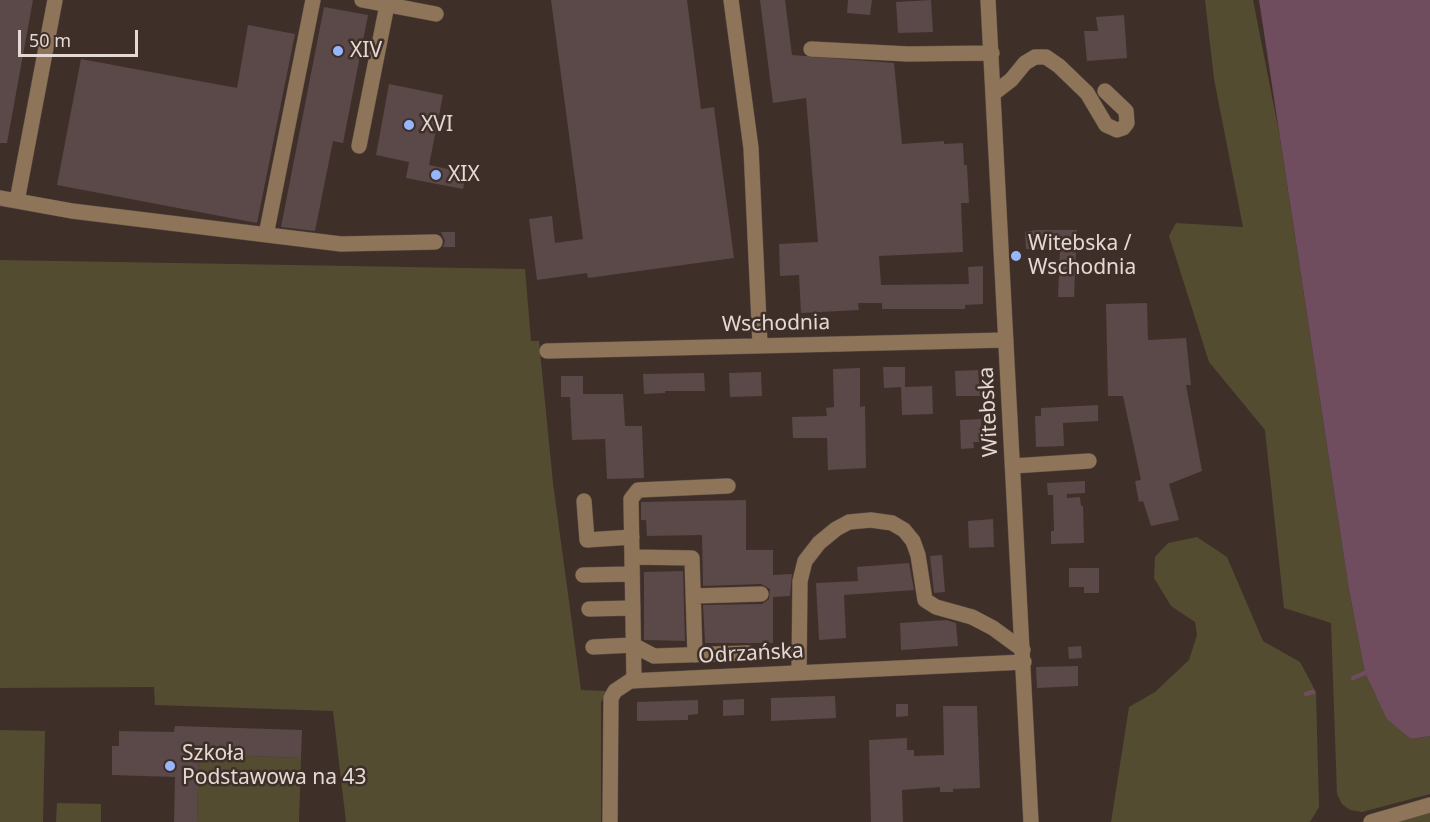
<!DOCTYPE html>
<html>
<head>
<meta charset="utf-8">
<style>
  body { margin:0 }
  #map { position:relative; width:1430px; height:822px; overflow:hidden; background:#3f2f29; font-family:"Noto Sans",sans-serif }
  canvas { display:block }
  .scale { position:absolute; left:18px; top:30px; width:120px; height:27px; box-sizing:border-box; border:3px solid #e4d9d5; border-top:0; padding-left:8px; font-size:18px; line-height:21px; white-space:nowrap; color:#e4d9d5; -webkit-text-stroke:4px #3f2f29; paint-order:stroke }
</style>
</head>
<body>
<div id="map">
<canvas width="1430" height="822"></canvas>
<div class="scale">50 m</div>
</div>
<script>
const g = document.querySelector('canvas').getContext('2d');
g.lineJoin = 'round';
function fill(path, color) { g.fillStyle = color; g.fill(path, 'evenodd'); }
const shape = rows => new Path2D(rows.map(r => 'M' + r).join(''));
function trace(path, color, width, dash) { g.strokeStyle = color; g.lineWidth = width; g.lineCap = dash ? 'butt' : 'round'; g.setLineDash(dash || []); g.stroke(path); }
function label(font, color, halo, rows, align = 'center') {
  g.font = font + ' "Noto Sans",sans-serif'; g.lineWidth = 5; g.setLineDash([]); g.textBaseline = 'middle'; g.strokeStyle = halo; g.fillStyle = color; for (const [text, x, y, turn = 0] of rows) {
    g.save(); g.translate(x, y); g.rotate((+turn || 0) * Math.PI / 180); g.textAlign = isNaN(turn) ? turn : align; if (halo) g.strokeText(text, 0, 0); g.fillText(text, 0, 0); g.restore();
  }
}
const green = shape([
  [1205,0,1253,0,1279,132,1349,590,1365,673,1375,694,1411,739,1430,736,1430,794,1362,812,1350,810,1342,804,1337,794,1331,623,1284,608,1265,430,1209,362,1169,236,1176,223,1243,227,1214,79],
  [0,260,525,269,531,341,539,341,553,483,581,690,606,691,601,703,601,822,346,822,333,711,155,705,154,687,0,688],
  [1197,537,1227,557,1263,641,1300,662,1316,692,1319,807,1310,822,1111,822,1129,707,1155,692,1189,660,1197,635,1195,622,1171,606,1154,578,1155,557,1168,543],
  [0,730,45,731,43,822,0,822],
  [199,754,301,758,299,822,197,822],
  [57,803,101,804,101,822,56,822],
  [1430,811,1430,822,1394,822]
]);
const water = shape([
  [1259,0,1430,0,1430,736,1411,739,1387,719,1365,673,1349,590]
]);
const stream = shape([
  [1353,678,1365,673],
  [1306,694,1313,692]
]);
const building = shape([
  [0,0,33,0,7,143,0,143],
  [551,0,687,0,701,109,714,107,734,258,588,278,587,273,537,280,529,219,552,216,555,243,583,239],
  [760,0,785,0,792,55,894,63,902,144,944,141,944,144,963,143,964,165,967,165,969,203,961,203,963,252,879,256,881,285,969,284,968,267,983,266,983,304,965,305,965,309,882,309,882,303,858,303,859,310,801,313,799,275,780,276,779,244,818,242,806,98,773,103],
  [848,0,872,0,870,15,847,13],
  [931,0,933,32,898,33,896,2],
  [324,7,368,15,343,143,333,141,315,231,281,227],
  [1124,15,1127,58,1087,61,1084,31,1098,31,1096,17],
  [248,25,295,34,257,223,57,185,81,59,237,88],
  [389,84,443,95,429,165,466,173,463,189,406,178,409,162,376,155],
  [1037,230,1077,230,1074,297,1058,297,1060,249,1026,249,1025,232],
  [441,232,455,232,455,247,443,247,445,241],
  [1147,303,1148,340,1186,338,1191,385,1186,385,1202,471,1169,484,1179,520,1151,526,1143,501,1139,502,1135,481,1141,480,1123,396,1108,396,1106,304],
  [883,367,905,367,905,387,932,386,933,414,902,415,901,387,884,388],
  [860,368,860,407,865,406,866,468,828,470,827,438,793,438,792,417,827,416,826,408,834,407,833,369],
  [978,370,980,396,956,396,955,371],
  [761,372,762,396,730,397,729,373],
  [704,373,705,391,665,391,665,393,644,394,643,374],
  [561,376,583,376,583,394,623,394,625,426,642,426,644,478,607,479,605,439,572,440,570,397,561,397],
  [1098,405,1098,421,1063,423,1064,446,1036,447,1035,416,1041,416,1041,408],
  [981,419,982,442,973,442,974,448,961,449,960,420],
  [1085,481,1085,493,1067,494,1067,498,1080,497,1081,506,1083,506,1084,543,1051,544,1051,531,1054,531,1053,495,1048,495,1047,483],
  [746,500,746,550,773,550,773,575,792,574,790,596,773,597,773,643,705,643,703,605,762,604,769,599,770,589,761,584,703,586,702,535,647,536,646,520,641,520,641,502],
  [993,519,994,547,969,548,968,521],
  [942,555,945,592,934,593,930,556],
  [909,563,914,590,844,595,846,638,819,640,816,583,858,581,857,567],
  [1069,568,1099,568,1099,593,1084,593,1084,587,1069,587],
  [683,571,685,641,644,640,644,572],
  [946,620,956,623,958,646,901,650,900,623],
  [1081,646,1082,658,1069,659,1068,647],
  [1078,666,1078,686,1037,688,1036,667],
  [835,696,836,718,771,721,771,698],
  [744,699,744,715,723,716,723,700],
  [698,700,698,714,688,715,688,720,637,721,637,702],
  [896,704,908,704,908,716,896,717],
  [943,706,977,706,980,788,953,789,953,792,940,792,940,787,902,790,903,822,871,822,869,740,907,738,907,750,914,750,914,756,944,755],
  [175,726,302,730,301,758,199,754,197,822,174,822,175,777,112,775,112,746,119,746,119,731,174,732]
]);
const minor = shape([
  [362,0,436,14],
  [731,0,751,148,760,345],
  [988,0,1031,822],
  [811,49,908,54,992,53],
  [994,93,1011,80,1025,63,1035,57,1046,57,1059,66,1087,93,1106,125,1117,130,1123,128,1127,123,1126,111,1105,91],
  [359,146,387,5],
  [0,198,72,211,341,244,435,242],
  [17,201,55,0],
  [266,235,313,0],
  [547,351,1006,340],
  [1013,466,1089,461],
  [584,501,587,540,632,537],
  [632,557,692,558,695,655],
  [583,575,632,574],
  [693,596,761,594],
  [589,609,633,608],
  [593,647,633,645,654,656,748,653],
  [799,673,800,581,805,561,819,543,836,529,849,522,871,520,892,523,904,530,913,541,918,555,925,600,936,607,972,617,993,628,1023,650],
  [634,681,631,499,638,490,728,486],
  [610,822,611,698,615,691,630,681,1024,662],
  [1371,822,1430,805]
]);
const markers = [
  [338,51,6,"#96b6fd"],
  [409,125,6,"#96b6fd"],
  [436,175,6,"#96b6fd"],
  [1016,256,6,"#96b6fd"],
  [170,766,6,"#96b6fd"]
];
const poiNames = [
  ["XIV",350,51],
  ["XVI",421,125],
  ["XIX",448,175],
  ["Witebska /",1028,244],
  ["Wschodnia",1028,268],
  ["Szkoła",182,754],
  ["Podstawowa na 43",182,778]
];
const streetNames = [
  ["Wschodnia",776,324,-1],
  ["Witebska",989,412,-93],
  ["Odrzańska",751,654,-3]
];
fill(green, '#534c31');
fill(water, '#704c5f');
trace(stream, '#704c5f', 4.5);
fill(building, '#5b4849');
trace(minor, '#5d4e48', 16);
trace(minor, '#8e7458', 15);
for (const [x, y, r, color] of markers) { const dot = new Path2D(); dot.arc(x, y, r, 0, 2 * Math.PI); g.fillStyle = color; g.fill(dot); trace(dot, '#3f2f29', 2); }
label('21px', '#e4d9d5', '#3f2f29', poiNames, 'left');
label('21px', '#e4d9d5', '#3f2f29', streetNames);
</script>
</body>
</html>
